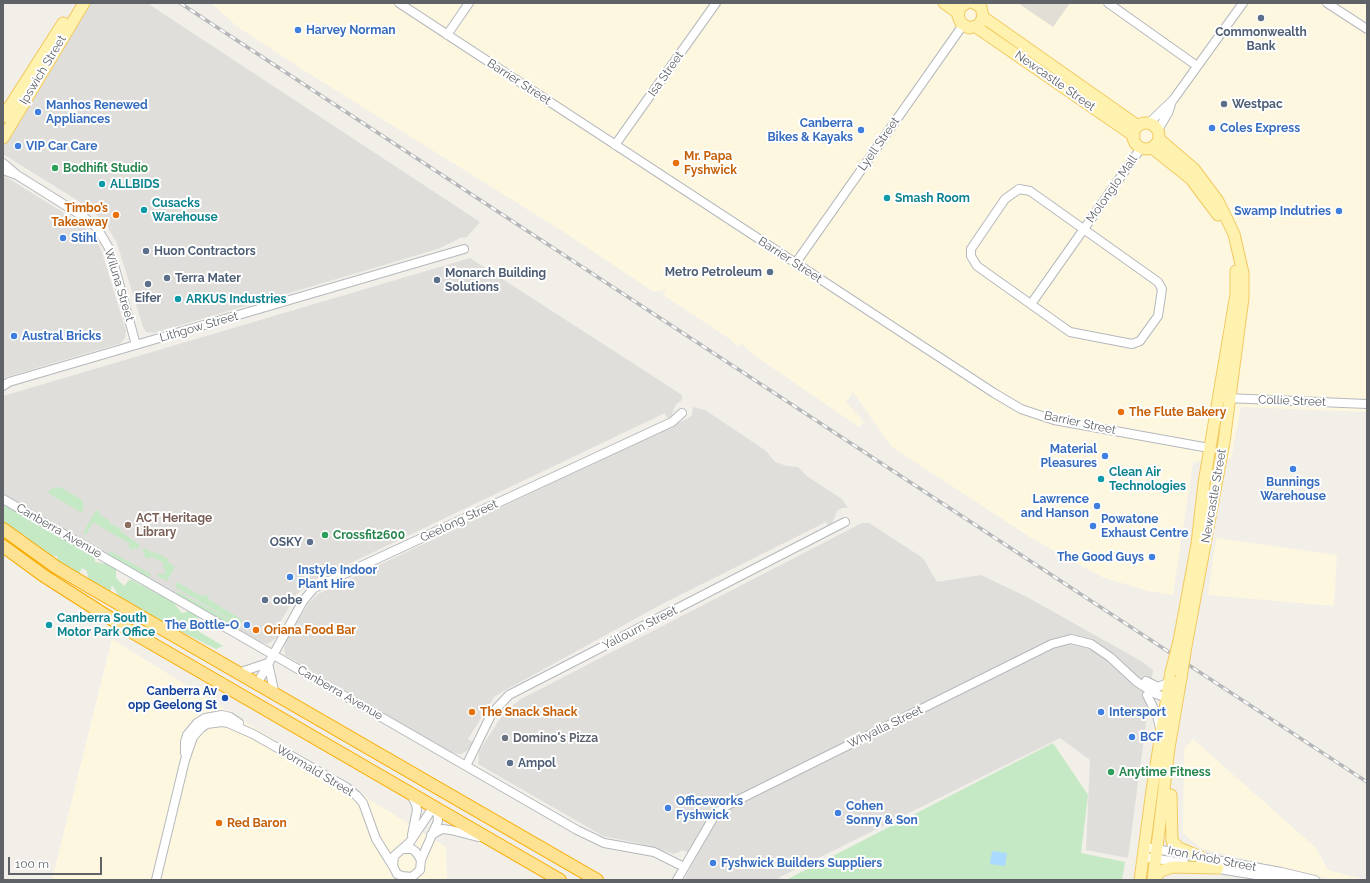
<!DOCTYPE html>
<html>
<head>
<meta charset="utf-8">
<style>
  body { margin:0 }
  #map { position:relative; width:1370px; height:883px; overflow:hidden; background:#f1efe8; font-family:Raleway,sans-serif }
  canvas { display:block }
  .frame { position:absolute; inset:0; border:4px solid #5f6368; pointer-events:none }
  .scale { position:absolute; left:8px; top:857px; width:94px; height:18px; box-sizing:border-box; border:2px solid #5f6368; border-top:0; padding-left:5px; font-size:12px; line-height:14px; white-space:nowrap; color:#5f6368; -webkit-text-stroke:3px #fff; paint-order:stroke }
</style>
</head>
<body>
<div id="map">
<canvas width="1370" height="883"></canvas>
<div class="frame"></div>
<div class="scale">100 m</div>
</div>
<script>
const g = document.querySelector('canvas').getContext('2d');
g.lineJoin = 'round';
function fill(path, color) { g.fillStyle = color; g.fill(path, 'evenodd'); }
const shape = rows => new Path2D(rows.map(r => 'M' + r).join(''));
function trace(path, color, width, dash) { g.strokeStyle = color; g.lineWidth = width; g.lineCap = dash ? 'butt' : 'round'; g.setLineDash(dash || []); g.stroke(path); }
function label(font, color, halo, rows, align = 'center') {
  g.font = font + ' Raleway,sans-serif'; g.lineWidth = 4; g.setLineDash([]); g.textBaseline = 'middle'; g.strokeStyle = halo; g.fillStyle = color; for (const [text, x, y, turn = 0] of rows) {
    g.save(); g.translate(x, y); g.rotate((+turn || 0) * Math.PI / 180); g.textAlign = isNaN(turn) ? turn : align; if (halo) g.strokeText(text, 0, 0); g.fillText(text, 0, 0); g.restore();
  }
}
const commercial = shape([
  [211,3,1367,3,1367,412,1241,407,1231,459,1193,462,1173,595,1148,591,1102,577,1033,539,892,447,853,392,846,402,864,422,859,427,751,353,741,343,738,347,730,339,663,295,667,289,654,292,567,234,305,71,238,27],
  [1216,538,1337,555,1334,606,1208,595],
  [112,639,446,847,447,880,52,880],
  [1193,739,1316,848,1328,870,1365,880,1333,880,1202,849,1183,833,1184,749]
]);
const industrial = shape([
  [87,3,147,3,480,222,467,237,460,238,438,249,154,333,146,332,143,327,117,243,105,223,88,207,3,154,4,143],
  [3,175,80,223,95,238,101,249,126,331,125,338,121,343,3,378],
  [470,258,682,395,682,400,676,404,671,417,667,418,665,413,311,582,297,594,275,631,281,634,279,636,268,644,259,642,3,494,3,396],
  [693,407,705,410,747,438,766,451,775,462,787,466,798,467,808,477,842,499,848,508,842,508,837,511,832,524,828,527,826,522,662,604,495,696,468,739,473,742,467,751,461,754,456,754,448,751,285,655,284,644,308,604,318,594,687,419,692,415],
  [862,523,869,523,923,558,937,582,981,575,1027,597,1141,661,1153,670,1128,858,1086,850,1090,760,1060,738,780,877,778,880,684,880,696,857,683,850,674,854,637,843,603,836,478,764,479,751,505,711,521,699]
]);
const education = shape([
  [1018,3,1070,3,1053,27]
]);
const green = shape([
  [56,487,62,488,82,500,84,506,82,513,48,493,51,489],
  [3,502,95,558,95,562,107,564,116,569,116,578,124,586,130,579,173,602,182,613,190,611,198,617,198,631,223,646,216,649,120,601,116,591,112,585,110,593,88,578,87,571,82,568,79,574,57,564,57,556,48,557,3,522],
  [96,510,100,512,99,514,110,521,109,523,121,529,120,531,140,545,138,549,135,547,133,550,128,547,130,544,93,522,86,535,83,533],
  [144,548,154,553,155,552,168,559,168,562,175,567,167,581,157,576,159,573,163,575,166,570,162,567,164,563,151,556,149,559,143,556,145,553,142,551],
  [110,551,151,574,149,578,108,554],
  [177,582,201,596,209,595,207,598,242,620,240,625,175,587],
  [175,590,239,625,237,629,178,595],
  [1053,743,1088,795,1081,853,1125,862,1122,880,786,880]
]);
const water = shape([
  [992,851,1007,853,1005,866,990,864]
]);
const minor = shape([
  [399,3,994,393,1021,409,1054,420,1209,448],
  [1108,3,1197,66],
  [1327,3,1367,29],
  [447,35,469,3],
  [1148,124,1173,100,1243,3],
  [1158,130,1168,113,1172,101],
  [615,145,716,3],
  [3,163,16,174],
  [3,170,17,175,84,217,97,228,110,250,136,345],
  [1019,189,1030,191,1158,282,1162,289,1158,316,1140,341,1132,344,1070,332,977,266,971,256,971,249,975,243,1005,199,1019,189],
  [795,264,963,25],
  [1031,304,1141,148],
  [3,386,9,382,464,249],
  [1226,398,1367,404],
  [3,499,577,830,604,843,654,852,684,867],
  [268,663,275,695],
  [238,673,268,663],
  [1146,681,1158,687,1170,682],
  [257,684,303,601,314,588,672,422,682,413],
  [1147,695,1157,715,1160,728],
  [185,753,185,742,187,735,197,723,205,718,222,715,230,717,239,723],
  [466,766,492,713,509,695,845,522],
  [411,795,416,804,417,810,412,835],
  [431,835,442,829,451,830,478,837],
  [1145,847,1281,872,1315,880],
  [402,849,412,849,416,852,421,860,420,870,412,877,402,876,397,874,393,866,394,856,410,842,430,812,437,809,438,821,421,860],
  [1144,857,1184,863],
  [1213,868,1268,877,1289,878],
  [156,880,185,760,193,737,201,728,207,724,222,722,228,723,253,734,346,787,356,795,363,803,376,839,393,866],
  [677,880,716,813,728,805,1052,644,1071,639,1091,644,1110,657,1137,682,1156,694,1167,698]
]);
const major = shape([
  [944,3,958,13],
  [967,3,960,7,958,16,961,23,969,28,979,25,983,17,981,7,974,3],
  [983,17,1138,126],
  [976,27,1134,136],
  [3,117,63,23],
  '1133 136a13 13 0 1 1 26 0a13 13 0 1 1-26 0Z',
  [3,138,84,3],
  [1159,139,1194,169,1218,201,1234,234,1243,273,1243,298,1224,442,1186,646],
  [1152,148,1191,179,1218,215],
  [1179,641,1197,544,1204,483,1236,294,1236,271],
  [1171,795,1172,841,1179,848,1201,857],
  [1154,878,1161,871,1172,867,1218,868],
  [1140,880,1152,790,1171,672],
  [1153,880,1169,748,1181,678]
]);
const highway = shape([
  [3,529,56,567,88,586,597,880],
  [3,546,44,576,132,632,560,880]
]);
const rail = shape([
  [180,3,1367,782]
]);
const majorBridge = shape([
  [1171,672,1179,641],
  [1181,678,1186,646]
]);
const markers = [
  [1261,18,4,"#5c6f8a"],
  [298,30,4,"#3f7fe0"],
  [1224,104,4,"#5c6f8a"],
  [38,112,4,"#3f7fe0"],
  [1212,128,4,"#3f7fe0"],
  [861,130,4,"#3f7fe0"],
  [18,146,4,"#3f7fe0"],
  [676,163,4,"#e8710a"],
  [55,168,4,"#2e9e5b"],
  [102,184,4,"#0f9aa8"],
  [887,198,4,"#0f9aa8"],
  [144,210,4,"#0f9aa8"],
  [1339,211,4,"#3f7fe0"],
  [116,215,4,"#e8710a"],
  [63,238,4,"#3f7fe0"],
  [146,251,4,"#5c6f8a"],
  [770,272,4,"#5c6f8a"],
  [167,278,4,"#5c6f8a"],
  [437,280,4,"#5c6f8a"],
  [148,284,4,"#5c6f8a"],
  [178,299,4,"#0f9aa8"],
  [14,336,4,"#3f7fe0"],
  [1121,412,4,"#e8710a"],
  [1105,456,4,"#3f7fe0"],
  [1293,469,4,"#3f7fe0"],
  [1101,479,4,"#0f9aa8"],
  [1097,506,4,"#3f7fe0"],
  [128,525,4,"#8d6e63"],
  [1093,526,4,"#3f7fe0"],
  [325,535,4,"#2e9e5b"],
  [310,542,4,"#5c6f8a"],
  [1152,557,4,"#3f7fe0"],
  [290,577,4,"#3f7fe0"],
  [265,600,4,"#5c6f8a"],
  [49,625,4,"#0f9aa8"],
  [247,625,4,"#3f7fe0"],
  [256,630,4,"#e8710a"],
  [225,698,4,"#1a4fb4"],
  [472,712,4,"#e8710a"],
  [1101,712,4,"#3f7fe0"],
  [1132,737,4,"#3f7fe0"],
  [505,738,4,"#6b7280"],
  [510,763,4,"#5c6f8a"],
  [1111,772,4,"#2e9e5b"],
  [668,808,4,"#3f7fe0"],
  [838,813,4,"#3f7fe0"],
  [219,823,4,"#e8710a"],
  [713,863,4,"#3f7fe0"]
];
const shopNames = [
  ["Harvey Norman",306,30],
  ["Manhos Renewed",46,105],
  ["Appliances",46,119],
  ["Canberra",853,123,"right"],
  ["Bikes & Kayaks",853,137,"right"],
  ["Coles Express",1220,128],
  ["VIP Car Care",26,146],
  ["Swamp Indutries",1331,211,"right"],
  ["Stihl",71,238],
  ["Austral Bricks",22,336],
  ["Material",1097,449,"right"],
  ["Pleasures",1097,463,"right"],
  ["Bunnings",1293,482,"center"],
  ["Warehouse",1293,496,"center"],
  ["Lawrence",1089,499,"right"],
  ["and Hanson",1089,513,"right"],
  ["Powatone",1101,519],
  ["Exhaust Centre",1101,533],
  ["The Good Guys",1144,557,"right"],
  ["Instyle Indoor",298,570],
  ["Plant Hire",298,584],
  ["The Bottle-O",239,625,"right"],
  ["Intersport",1109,712],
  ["BCF",1140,737],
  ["Officeworks",676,801],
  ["Fyshwick",676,815],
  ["Cohen",846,806],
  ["Sonny & Son",846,820],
  ["Fyshwick Builders Suppliers",721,863]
];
const serviceNames = [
  ["Commonwealth",1261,32,"center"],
  ["Bank",1261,46,"center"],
  ["Westpac",1232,104],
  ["Huon Contractors",154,251],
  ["Metro Petroleum",762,272,"right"],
  ["Monarch Building",445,273],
  ["Solutions",445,287],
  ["Terra Mater",175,278],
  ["Eifer",148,298,"center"],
  ["OSKY",302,542,"right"],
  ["oobe",273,600],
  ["Ampol",518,763]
];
const streetNames = [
  ["Ipswich Street",43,70,-59],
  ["Isa Street",666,74,-55],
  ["Newcastle Street",1055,81,35],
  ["Barrier Street",519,82,33],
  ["Lyell Street",879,144,-55],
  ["Molonglo Mall",1112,189,-55],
  ["Barrier Street",790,260,33],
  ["Wiluna Street",119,285,73],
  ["Lithgow Street",199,327,-16],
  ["Collie Street",1292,401,2],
  ["Barrier Street",1080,423,12],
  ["Newcastle Street",1214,496,-80],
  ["Geelong Street",459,521,-25],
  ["Canberra Avenue",59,531,30],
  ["Yallourn Street",640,628,-27],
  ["Canberra Avenue",340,693,30],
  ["Whyalla Street",885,727,-26],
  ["Wormald Street",315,771,31],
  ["Iron Knob Street",1212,859,11]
];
const foodNames = [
  ["Mr. Papa",684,156],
  ["Fyshwick",684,170],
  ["Timbo’s",108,208,"right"],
  ["Takeaway",108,222,"right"],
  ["The Flute Bakery",1129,412],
  ["Oriana Food Bar",264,630],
  ["The Snack Shack",480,712],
  ["Red Baron",227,823]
];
const leisureNames = [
  ["Bodhifit Studio",63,168],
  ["Crossfit2600",333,535],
  ["Anytime Fitness",1119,772]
];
const cultureNames = [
  ["ALLBIDS",110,184],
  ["Smash Room",895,198],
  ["Cusacks",152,203],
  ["Warehouse",152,217],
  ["ARKUS Industries",186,299],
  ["Clean Air",1109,472],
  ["Technologies",1109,486],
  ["Canberra South",57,618],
  ["Motor Park Office",57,632]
];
const educationNames = [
  ["ACT Heritage",136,518],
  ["Library",136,532]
];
const transitNames = [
  ["Canberra Av",217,691],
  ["opp Geelong St",217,705]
];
const worshipNames = [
  ["Domino's Pizza",513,738]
];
fill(commercial, '#fef7e0');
fill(industrial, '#e0deda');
fill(education, '#e1ded6');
fill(green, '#c5e8c5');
fill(water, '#aadaff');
trace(minor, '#b5b8bc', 10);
trace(major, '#f2c960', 13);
trace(highway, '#f9ab00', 14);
trace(minor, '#fff', 8);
trace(major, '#fff2af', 11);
trace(highway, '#fde293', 12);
trace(rail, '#b6b7b8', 3.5);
trace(rail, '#fff', 2, [6]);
trace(majorBridge, '#f2c960', 13, []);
trace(majorBridge, '#fff2af', 11);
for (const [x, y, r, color] of markers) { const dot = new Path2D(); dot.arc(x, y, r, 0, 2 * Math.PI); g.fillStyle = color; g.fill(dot); trace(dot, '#fff', 1.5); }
label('bold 12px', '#366cbe', '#fff', shopNames, 'left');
label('bold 12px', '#4e5e75', '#fff', serviceNames, 'left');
label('12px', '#5f6368', '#fff', streetNames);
label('bold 12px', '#c56008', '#fff', foodNames, 'left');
label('bold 12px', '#27864d', '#fff', leisureNames, 'left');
label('bold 12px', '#0d838f', '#fff', cultureNames, 'left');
label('bold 12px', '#785e54', '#fff', educationNames, 'left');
label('bold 12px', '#164399', '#fff', transitNames, 'right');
label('bold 12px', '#5b616d', '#fff', worshipNames, 'left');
</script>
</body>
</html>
